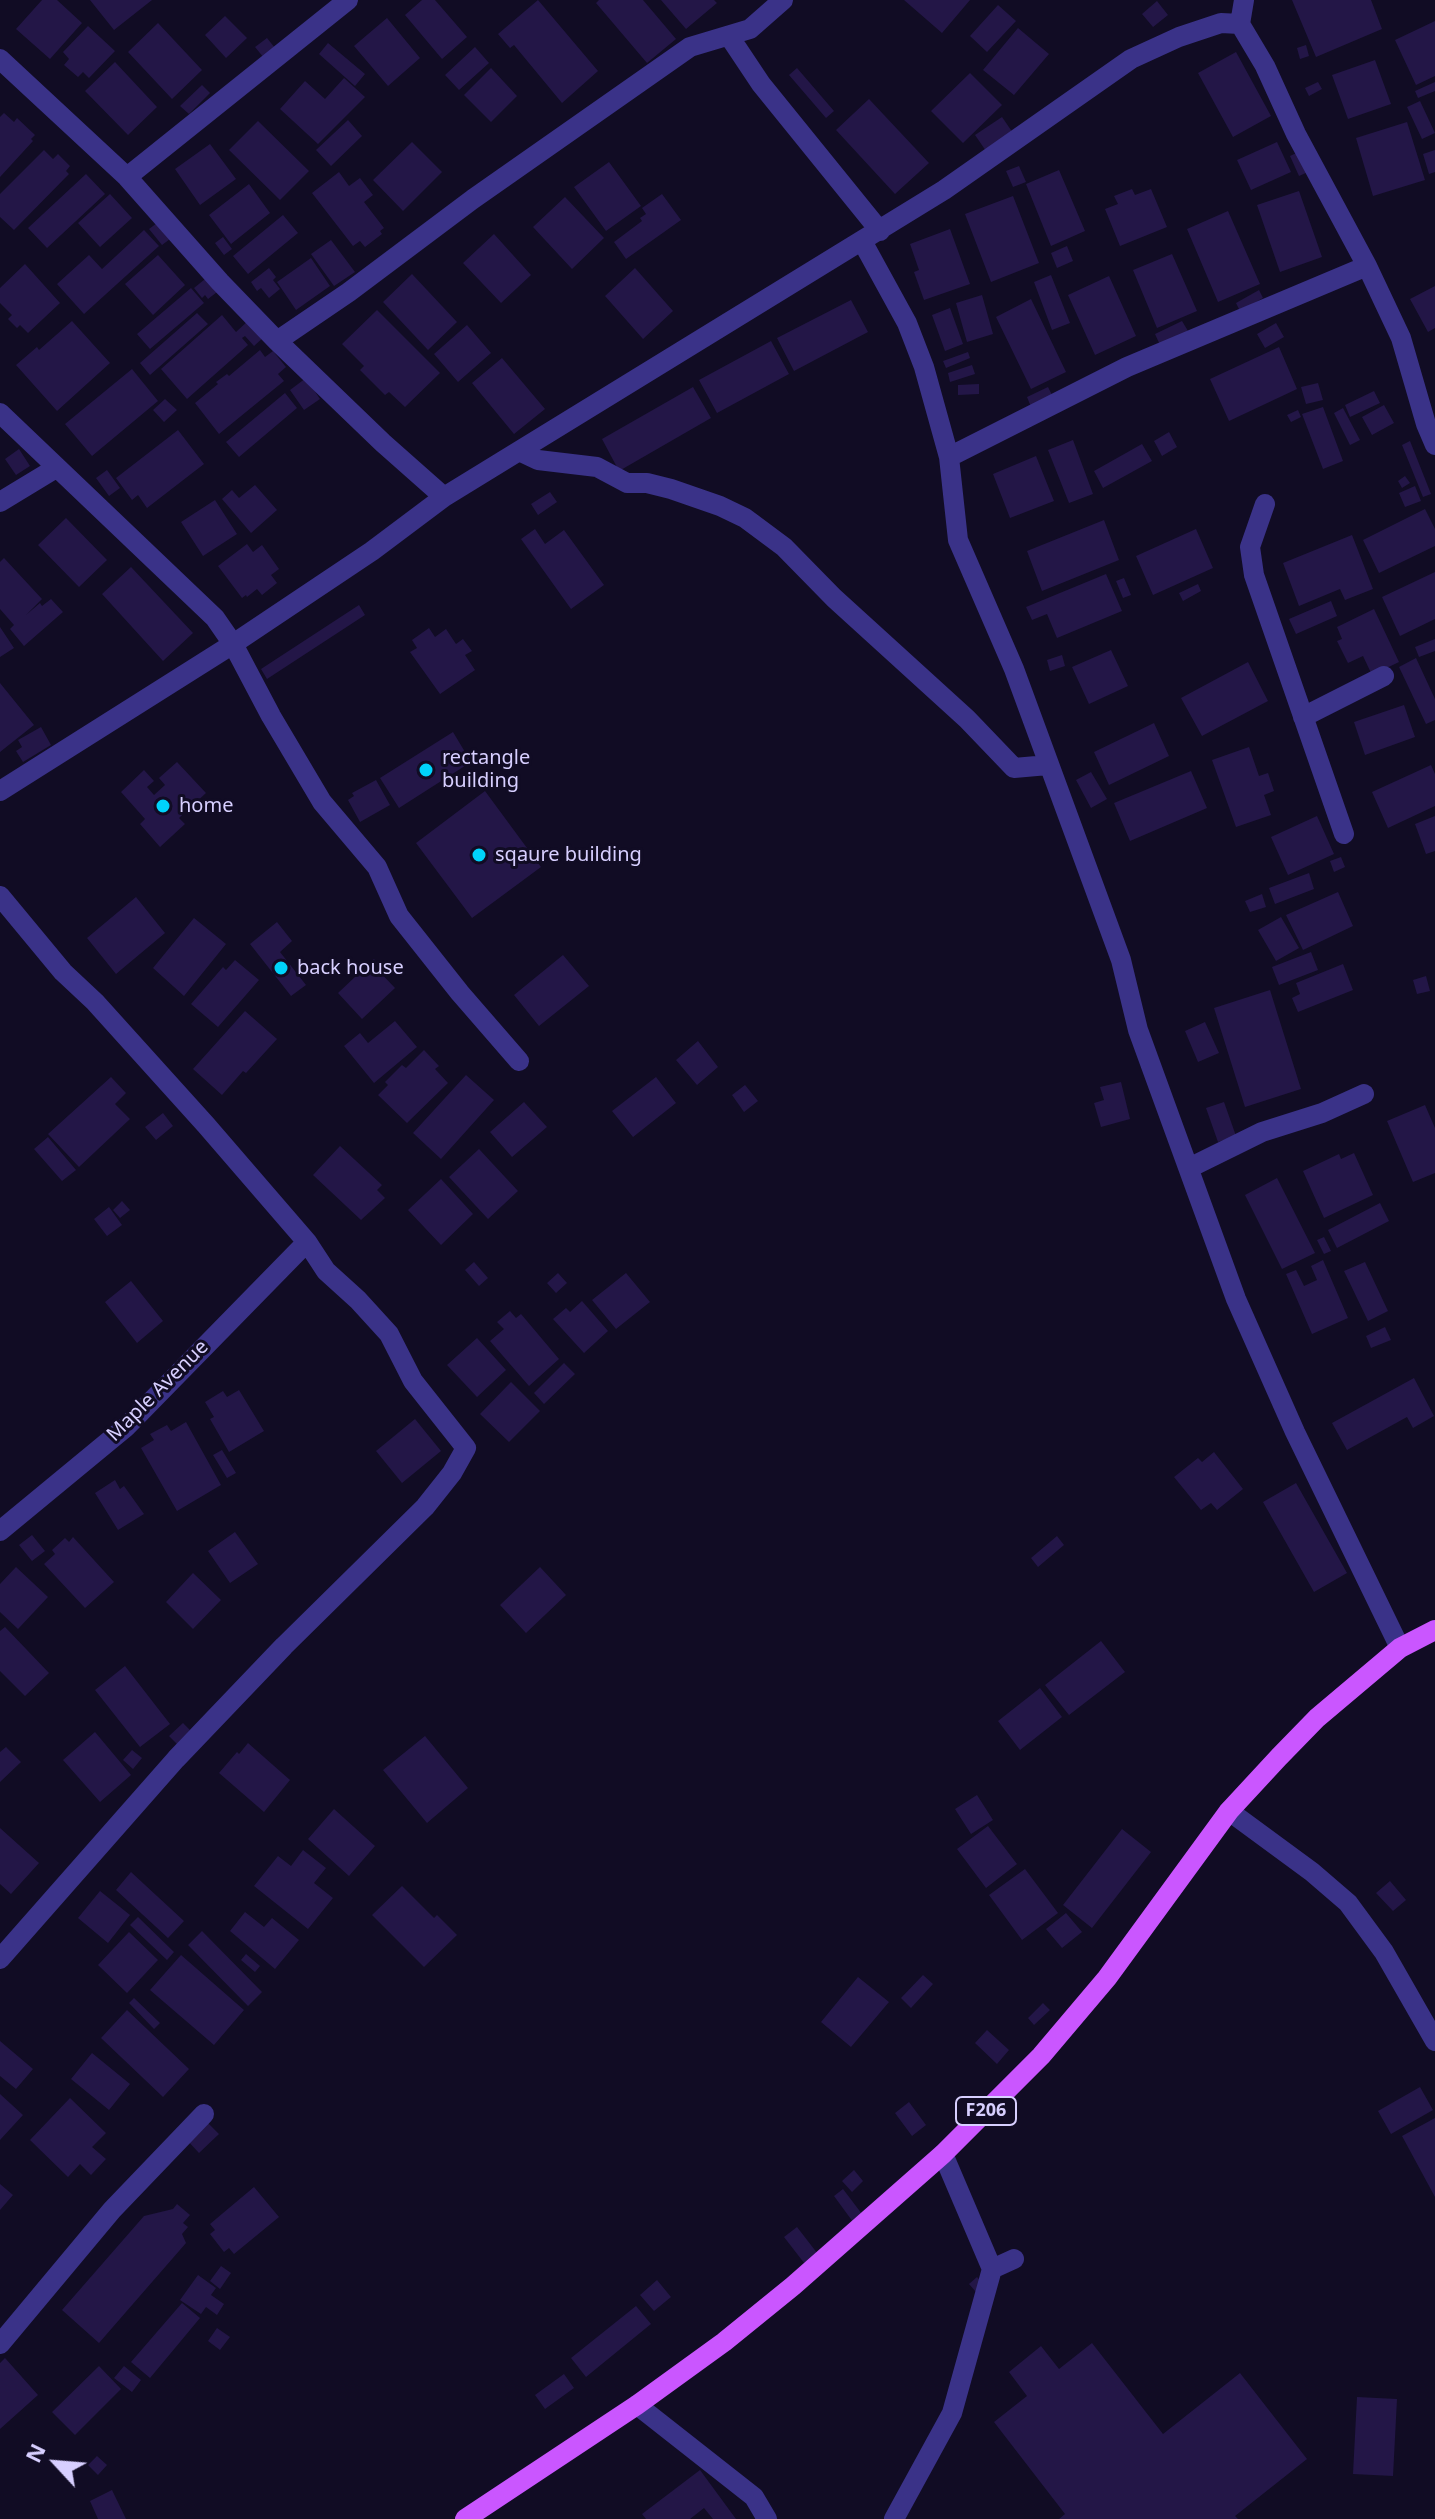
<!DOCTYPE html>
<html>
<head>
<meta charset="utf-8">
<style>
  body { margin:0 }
  #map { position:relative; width:1435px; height:2519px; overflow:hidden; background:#110c24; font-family:"Noto Sans",sans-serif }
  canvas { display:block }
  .north { position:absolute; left:16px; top:2423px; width:80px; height:80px; -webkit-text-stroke:6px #110c24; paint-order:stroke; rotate:296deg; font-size:22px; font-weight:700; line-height:32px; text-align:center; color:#d7cfff }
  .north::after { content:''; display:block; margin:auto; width:28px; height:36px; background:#d7cfff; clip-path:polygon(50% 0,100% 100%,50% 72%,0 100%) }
</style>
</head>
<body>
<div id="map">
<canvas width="1435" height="2519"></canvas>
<div class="north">N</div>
</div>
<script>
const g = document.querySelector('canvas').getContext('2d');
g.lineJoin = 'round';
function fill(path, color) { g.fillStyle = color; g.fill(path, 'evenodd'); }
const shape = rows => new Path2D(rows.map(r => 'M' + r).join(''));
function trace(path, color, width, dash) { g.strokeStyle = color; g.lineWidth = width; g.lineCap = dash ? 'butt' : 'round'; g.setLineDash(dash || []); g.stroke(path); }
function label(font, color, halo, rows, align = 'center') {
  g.font = font + ' "Noto Sans",sans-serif'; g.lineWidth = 6; g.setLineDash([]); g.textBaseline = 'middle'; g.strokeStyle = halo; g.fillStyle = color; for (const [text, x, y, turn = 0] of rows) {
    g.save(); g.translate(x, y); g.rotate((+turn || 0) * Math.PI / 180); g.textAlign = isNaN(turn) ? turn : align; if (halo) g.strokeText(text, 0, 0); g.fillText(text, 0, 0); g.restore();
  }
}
const building = shape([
  [42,0,57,0,82,23,50,59,16,29],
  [90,0,152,0,114,30],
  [422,0,435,0,467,37,442,59,405,15],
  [538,0,598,71,562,103,514,45,510,48,498,34],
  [599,0,643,0,676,39,647,63,596,3],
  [661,0,714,0,717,3,686,29],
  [904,0,970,0,942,33],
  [1292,0,1371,0,1382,29,1316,57],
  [1157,1,1168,15,1153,27,1142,14],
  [998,5,1016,21,987,52,970,36],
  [225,16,247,38,226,58,205,35],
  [387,18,420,58,388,86,354,46],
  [1435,21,1435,76,1416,85,1395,40],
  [158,23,202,70,172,99,128,52],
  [88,26,115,51,89,78,83,72,78,77,64,65,69,59,63,52],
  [1018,28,1049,54,1014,95,983,70],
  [267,38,275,48,264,58,255,47],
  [328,43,365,74,355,86,319,54],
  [1306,45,1309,56,1300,59,1297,48],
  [475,47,489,63,459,90,445,75],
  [1236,52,1271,116,1233,137,1198,73],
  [1375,60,1391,104,1348,119,1332,75],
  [115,62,157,107,128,135,85,91],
  [491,68,517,96,491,122,464,95],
  [797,68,834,111,826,118,789,75],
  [970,73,1002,105,963,143,931,111],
  [344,78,365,97,318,144,280,109,305,81,325,99],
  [1318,82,1322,89,1309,96,1305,88],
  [1435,82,1435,91,1418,98,1415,91],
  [202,85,210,93,189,114,180,106],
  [869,99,929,163,895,194,836,130],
  [1420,101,1435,133,1422,139,1407,107],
  [4,113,14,122,17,118,35,135,31,139,33,141,0,177,0,117],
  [1002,117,1013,133,986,151,975,135],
  [348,120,362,136,331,166,316,150],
  [258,121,309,171,280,200,229,150],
  [1407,122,1425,180,1373,196,1356,138],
  [412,142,442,172,403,211,373,180],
  [1277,142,1291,172,1251,190,1237,160],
  [210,144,236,179,200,205,175,169],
  [1307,148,1317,168,1299,176,1290,156],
  [44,150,53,159,58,154,70,166,66,171,69,174,14,230,0,217,0,194],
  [1435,150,1435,172,1429,174,1423,154],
  [609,162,641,206,606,231,574,187],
  [1019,166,1026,182,1013,187,1006,171],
  [1059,170,1085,231,1051,246,1026,184],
  [339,172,349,186,360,178,373,195,364,202,384,228,380,231,382,234,365,247,360,241,353,246,312,193],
  [86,174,105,194,47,248,28,228],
  [249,184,270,213,231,244,209,215],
  [1132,189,1135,195,1151,189,1167,227,1120,246,1105,209,1118,204,1114,196],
  [1299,191,1322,257,1280,272,1257,205],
  [110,194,132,218,100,247,78,223],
  [662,194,681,220,626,259,614,242,642,221,640,218,646,214,642,208],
  [1013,196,1039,263,991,282,965,214],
  [565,197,604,238,572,269,533,227],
  [1228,211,1260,284,1218,302,1187,229],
  [283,215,298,233,248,274,233,256],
  [161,220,174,236,162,245,149,229],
  [950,229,970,284,924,300,914,272,919,270,910,244],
  [144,230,159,246,84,314,57,284,89,255,102,269],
  [494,234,531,275,501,303,463,263],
  [223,237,232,249,224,255,215,243],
  [331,240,355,272,334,286,311,254],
  [1067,246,1073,261,1057,268,1051,253],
  [1172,254,1197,311,1157,328,1133,270],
  [158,255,185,285,153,315,125,284],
  [311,258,330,286,296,310,277,282],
  [25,264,60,303,28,333,20,325,17,328,8,319,12,315,0,303,0,288],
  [269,268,276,277,273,280,280,289,269,298,261,288,257,291,251,282],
  [635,268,673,311,643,339,605,296],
  [412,274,457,322,428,350,383,302],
  [210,275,221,289,208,299,205,295,202,298,194,288],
  [1051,275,1070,323,1052,330,1034,282],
  [1109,276,1136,336,1095,355,1068,295],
  [1435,286,1435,328,1428,332,1410,299],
  [191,288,204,303,150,349,137,334],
  [1259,290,1263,298,1240,311,1236,303],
  [982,295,993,334,967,342,956,303],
  [1031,299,1066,372,1031,389,996,317],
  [851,300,868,332,794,371,777,338],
  [950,308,963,344,945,351,932,315],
  [377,310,440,373,405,407,389,392,385,395,360,370,364,366,342,344],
  [197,313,208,324,150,375,140,363],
  [222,315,236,332,250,319,265,336,254,346,245,336,242,338,248,345,187,399,161,369],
  [72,321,110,363,57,411,16,365,37,347,39,350],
  [1182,321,1188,331,1160,345,1155,334],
  [1276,323,1284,337,1265,348,1257,334],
  [467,325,491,353,458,382,434,354],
  [771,341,789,374,717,413,699,380],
  [1279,347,1297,389,1229,421,1210,379],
  [260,350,265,357,273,351,286,367,278,374,284,381,219,434,195,403,218,384,216,382,227,374,229,376],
  [968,352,970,358,946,368,943,361],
  [502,358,545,409,514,434,472,383],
  [972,365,975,374,950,382,948,373],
  [132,369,158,401,92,456,65,424],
  [306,378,320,399,304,410,290,390],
  [1318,383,1323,400,1306,404,1301,387],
  [979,384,979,394,958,395,958,385],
  [693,387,711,418,619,471,602,439],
  [1048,387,1053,397,1031,407,1027,397],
  [1374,391,1380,403,1350,417,1345,405],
  [285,393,297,408,239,457,226,442],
  [165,399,177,410,164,422,153,410],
  [1384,405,1394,423,1372,435,1362,417],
  [1323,407,1343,461,1323,469,1302,414],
  [1343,408,1360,440,1350,445,1334,413],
  [1298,410,1301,417,1291,422,1287,415],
  [178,430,204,464,147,508,138,495,132,500,116,478],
  [1169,432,1177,447,1162,456,1154,441],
  [1073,440,1093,494,1069,503,1048,450],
  [1410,441,1431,494,1423,497,1402,445],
  [1142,444,1152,461,1103,488,1094,471],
  [19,449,30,466,16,475,5,459],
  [1036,456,1054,501,1010,518,993,474],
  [107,470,120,488,109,496,96,478],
  [1405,476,1410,483,1402,488,1398,481],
  [255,485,277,510,251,533,222,499,232,490,239,498],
  [1415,486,1421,501,1405,507,1399,493],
  [550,492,557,502,538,515,531,504],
  [215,500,237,534,203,556,181,522],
  [1425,509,1435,529,1435,546,1379,573,1363,540],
  [66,518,107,560,79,587,38,545],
  [1104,520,1119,560,1042,591,1027,551],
  [535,529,545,544,564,530,604,585,571,609,521,539],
  [1196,529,1213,568,1153,595,1136,556],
  [1352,535,1373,589,1345,600,1340,589,1299,606,1283,563],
  [247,544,253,552,262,545,279,569,271,575,277,583,262,595,257,589,247,597,246,595,242,598,218,566],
  [4,558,42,599,26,615,40,603,42,606,51,599,63,612,24,646,10,629,14,625,0,609,0,562],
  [131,567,193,633,163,661,102,594],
  [1435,572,1435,619,1400,636,1382,597],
  [1106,574,1122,611,1057,638,1047,614,1032,620,1026,607],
  [1124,578,1131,595,1123,598,1116,581],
  [1198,584,1201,591,1183,601,1179,593],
  [1331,601,1337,616,1296,634,1289,619],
  [359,605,365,615,267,679,261,669],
  [1374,609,1399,662,1372,675,1363,656,1348,663,1337,641,1342,639,1337,627],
  [0,627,14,648,0,657],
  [429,628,435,637,446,629,456,644,463,639,472,651,465,655,475,670,440,694,410,652,417,648,412,640],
  [1435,639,1435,651,1419,657,1415,647],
  [1111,650,1128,686,1089,704,1072,667],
  [1062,655,1065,666,1050,671,1047,660],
  [1416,658,1435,699,1435,720,1426,724,1399,667],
  [1248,662,1268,701,1202,736,1181,698],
  [0,683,34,725,0,752],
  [1404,705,1415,737,1365,755,1354,722],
  [1154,723,1169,756,1109,785,1094,752],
  [41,727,51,745,23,762,16,751,22,747,18,740],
  [453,732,471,762,399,808,380,778],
  [1249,747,1259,776,1268,773,1274,791,1264,795,1271,815,1236,827,1212,760],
  [177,762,206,793,179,818,185,824,160,847,140,824,145,819,121,792,144,770,154,781,147,787,154,795,165,785,159,778],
  [1431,765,1435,774,1435,806,1388,828,1372,792],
  [1191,771,1207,808,1130,841,1114,803],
  [1091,772,1107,799,1091,808,1076,780],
  [376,780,390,805,360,822,348,800,354,796,352,793],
  [485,791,541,867,472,918,416,843],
  [1317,816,1334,854,1288,875,1271,837],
  [1435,816,1435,851,1426,854,1415,824],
  [1341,857,1345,867,1334,872,1330,861],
  [1309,873,1314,889,1275,904,1269,888],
  [1338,892,1353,926,1303,950,1286,915],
  [1262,894,1266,907,1250,912,1245,901],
  [136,897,165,933,116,974,87,938],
  [1281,917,1299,948,1276,961,1258,930],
  [194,918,226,944,184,996,153,968],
  [277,922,292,941,280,952,306,985,291,996,250,944],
  [1311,952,1318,970,1279,985,1272,967],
  [563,955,589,986,539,1026,514,995],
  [374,959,377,963,374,966,395,988,362,1019,338,993],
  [235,960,259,980,218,1027,191,1004,223,967,226,970],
  [1343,964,1353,990,1298,1012,1292,998,1300,994,1296,983],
  [1426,976,1430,991,1417,994,1413,980],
  [1270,990,1301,1089,1245,1107,1214,1008],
  [245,1011,277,1039,246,1073,243,1071,222,1095,193,1069],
  [395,1021,417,1047,374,1083,344,1046,360,1033,368,1043],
  [1205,1022,1219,1053,1198,1062,1185,1031],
  [698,1041,718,1067,697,1085,676,1060],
  [424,1050,439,1066,435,1069,448,1083,407,1123,378,1095,388,1085,385,1082,402,1065,406,1068],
  [466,1075,494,1100,441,1159,413,1133],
  [111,1077,126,1093,115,1104,130,1119,79,1167,48,1134],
  [656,1077,676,1103,633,1137,612,1111],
  [1121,1082,1130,1119,1101,1127,1094,1103,1104,1100,1100,1087],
  [745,1085,758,1101,744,1112,732,1095],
  [524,1102,547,1127,512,1157,490,1132],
  [1224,1102,1236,1136,1218,1142,1206,1108],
  [1425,1105,1435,1128,1435,1173,1413,1182,1387,1121],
  [163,1113,173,1126,156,1140,145,1127],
  [48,1137,76,1170,62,1181,34,1149],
  [340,1146,382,1185,377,1190,385,1198,361,1220,313,1175],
  [479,1149,518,1191,488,1219,449,1177],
  [1354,1153,1373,1195,1324,1218,1303,1171,1339,1154,1341,1159],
  [1277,1178,1315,1253,1282,1269,1245,1195],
  [441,1179,473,1214,441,1245,408,1210],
  [122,1201,130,1210,120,1218,113,1210],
  [1380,1203,1389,1221,1337,1248,1328,1230],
  [109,1207,122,1225,107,1236,94,1219],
  [1324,1237,1331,1251,1324,1254,1317,1240],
  [1323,1260,1348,1318,1312,1334,1286,1274,1296,1270,1304,1286,1317,1280,1311,1266],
  [474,1262,488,1278,479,1286,465,1270],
  [1365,1262,1388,1311,1368,1321,1344,1271],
  [558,1273,567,1283,556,1293,547,1283],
  [626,1273,650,1302,616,1329,592,1300],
  [131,1281,163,1321,137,1343,105,1302],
  [582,1301,608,1331,584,1353,553,1319,566,1308,570,1312],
  [510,1311,516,1318,521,1314,559,1359,529,1386,490,1341,504,1329,497,1322],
  [1385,1327,1391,1340,1371,1348,1366,1336],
  [477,1338,506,1370,477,1397,447,1365],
  [564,1363,575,1374,544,1404,534,1393],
  [1414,1378,1434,1416,1413,1428,1407,1417,1347,1450,1332,1423],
  [511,1382,540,1411,509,1442,480,1414],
  [239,1390,264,1431,229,1452,210,1419,214,1417,205,1402,223,1391,227,1397],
  [415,1419,441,1451,402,1483,376,1451],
  [186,1422,221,1485,177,1511,141,1448,154,1440,150,1434,167,1425,171,1431],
  [222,1450,236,1473,227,1478,213,1455],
  [1214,1452,1243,1489,1217,1510,1211,1503,1201,1510,1174,1477,1198,1458,1202,1462],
  [115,1480,120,1489,124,1486,144,1514,118,1530,95,1493],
  [1296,1483,1347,1573,1314,1592,1263,1502],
  [235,1532,258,1564,230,1583,208,1551],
  [32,1535,45,1551,32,1561,19,1545],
  [1057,1536,1064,1545,1038,1567,1031,1558],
  [73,1537,114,1582,85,1608,44,1564,55,1554,52,1550,65,1538,69,1542],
  [16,1567,48,1597,18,1629,0,1612,0,1584],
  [540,1567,566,1595,526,1633,500,1605],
  [193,1573,221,1600,193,1629,166,1602],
  [5,1627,49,1673,25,1696,0,1671,0,1631],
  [1101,1641,1125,1672,1069,1715,1045,1685],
  [125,1666,170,1724,140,1747,95,1690],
  [1040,1688,1062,1717,1020,1750,998,1721],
  [183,1723,190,1730,177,1744,169,1736],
  [95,1732,131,1775,100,1802,63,1760],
  [425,1736,468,1788,427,1823,383,1770],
  [248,1743,290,1780,264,1812,219,1773,237,1752,239,1754],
  [6,1747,21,1762,0,1782,0,1752],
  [132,1750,142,1758,133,1769,123,1760],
  [977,1795,993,1820,971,1834,955,1809],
  [334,1809,375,1846,349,1876,308,1839],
  [988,1826,1017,1864,986,1888,957,1849],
  [0,1828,39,1863,11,1894,0,1884],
  [1122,1829,1151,1852,1092,1928,1063,1905],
  [303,1850,326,1868,314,1883,333,1898,308,1929,254,1886,278,1856,291,1866],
  [1025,1869,1058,1913,1022,1940,989,1895],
  [131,1872,184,1921,168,1938,116,1890],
  [1390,1881,1406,1900,1393,1911,1376,1893],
  [402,1886,434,1918,437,1915,457,1935,424,1967,372,1915],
  [100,1891,130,1915,108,1943,78,1918],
  [245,1912,264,1927,272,1918,299,1940,275,1969,230,1931],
  [1066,1913,1082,1932,1062,1948,1046,1929],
  [138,1917,174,1952,167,1960,130,1925],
  [202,1931,262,1992,248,2006,188,1945],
  [129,1932,158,1960,127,1993,98,1965],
  [246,1954,260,1966,255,1972,241,1960],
  [181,1955,244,2010,214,2045,150,1990],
  [923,1975,933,1984,911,2008,901,1998],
  [858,1977,889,2002,851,2047,821,2022],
  [134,1998,160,2023,154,2029,129,2003],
  [1043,2003,1050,2010,1034,2025,1028,2018],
  [127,2010,189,2069,163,2097,101,2038],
  [987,2030,1009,2050,997,2064,975,2043],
  [0,2041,33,2069,16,2089,0,2076],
  [92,2053,130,2084,109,2110,71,2079],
  [1420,2087,1433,2110,1391,2134,1378,2111],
  [0,2094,23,2115,0,2140],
  [70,2098,106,2133,92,2147,106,2159,91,2175,80,2164,68,2177,30,2140],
  [909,2102,926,2125,912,2136,895,2113],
  [1435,2118,1435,2197,1402,2136],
  [205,2120,219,2134,199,2153,185,2138],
  [854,2170,863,2181,852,2192,842,2181],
  [0,2184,13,2195,0,2210],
  [254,2187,279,2217,234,2254,229,2248,224,2252,210,2234,215,2230,210,2224],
  [843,2189,862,2214,853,2222,834,2196],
  [177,2204,190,2215,183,2223,188,2227,182,2234,186,2243,99,2343,62,2310,144,2216,173,2209],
  [797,2227,821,2258,808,2268,784,2237],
  [221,2266,231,2273,220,2289,210,2281],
  [198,2275,216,2288,211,2295,224,2304,217,2315,206,2307,201,2314,180,2300],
  [977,2277,984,2285,976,2292,969,2284],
  [657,2280,671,2297,654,2311,640,2295],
  [182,2303,200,2318,150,2378,131,2362],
  [636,2306,651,2324,586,2377,571,2358],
  [217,2328,230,2337,220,2350,208,2341],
  [1092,2343,1163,2434,1240,2373,1307,2459,1235,2516,1238,2519,1059,2519,1065,2514,994,2422,1027,2396,1009,2372,1041,2346,1059,2369],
  [5,2358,38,2395,0,2429,0,2363],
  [99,2366,121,2389,75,2435,52,2412],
  [124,2366,141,2380,132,2392,114,2378],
  [564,2374,574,2388,545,2409,535,2395],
  [1357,2397,1397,2399,1393,2476,1353,2474],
  [97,2456,107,2465,98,2475,88,2465],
  [700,2470,736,2519,713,2519,704,2508,690,2519,646,2519,642,2514],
  [112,2490,126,2519,98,2519,90,2501]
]);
const minor = shape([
  [1244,0,1240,24,1265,66,1296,134,1367,266,1401,338,1426,424,1435,445],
  [729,36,761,84,880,231],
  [0,59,127,177,220,282,277,341,383,443,444,497],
  [127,177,348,0],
  [862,241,907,323,924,367,949,457,958,540,1014,669,1121,960,1138,1030,1236,1299,1295,1432,1400,1648],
  [277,341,349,292,473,199,690,47,750,29,783,0],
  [0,413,215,618,233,644,271,716,322,802,377,867,399,916,460,993,519,1061],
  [519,451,538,460,597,467,627,483,647,483,671,489,720,506,745,518,784,547,834,598,967,719,1014,768,1048,765],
  [949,457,1127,367,1367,266],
  [0,502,56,468],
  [1265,504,1250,547,1254,575,1344,834],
  [1303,717,1384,676],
  [0,791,233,644,372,551,444,497,944,190,1131,59,1179,37,1221,23,1240,24],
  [0,896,63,972,95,1002,206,1125,307,1242,326,1271,358,1300,389,1334,413,1381,466,1448,452,1473,425,1507,284,1646,176,1759,0,1959],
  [1189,1168,1262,1132,1322,1113,1364,1094],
  [0,1531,126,1427,307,1242],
  [1229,1811,1312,1872,1348,1903,1384,1952,1435,2041],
  [992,2269,1014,2259],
  [0,2344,112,2210,204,2114],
  [637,2405,754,2497,767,2519],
  [894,2519,952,2413,992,2269,943,2154]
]);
const major = shape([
  [465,2519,637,2405,724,2342,793,2286,943,2154,1041,2056,1107,1978,1229,1811,1279,1757,1317,1718,1400,1648,1435,1630]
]);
const markers = [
  [426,770,8,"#00d3fa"],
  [163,806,8,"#00d3fa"],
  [479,855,8,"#00d3fa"],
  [281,968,8,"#00d3fa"]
];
const shields = [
  [986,2111,60]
];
const shieldNames = [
  ["F206",986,2111]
];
const poiNames = [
  ["rectangle",442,758],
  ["building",442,781],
  ["home",179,806],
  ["sqaure building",495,855],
  ["back house",297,968]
];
const streetNames = [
  ["Maple Avenue",158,1391,-45]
];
fill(building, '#231647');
trace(minor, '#3a3288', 20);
trace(major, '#ca56ff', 20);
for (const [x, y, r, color] of markers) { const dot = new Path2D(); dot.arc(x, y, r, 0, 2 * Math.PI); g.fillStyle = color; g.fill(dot); trace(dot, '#110c24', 3); }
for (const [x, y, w] of shields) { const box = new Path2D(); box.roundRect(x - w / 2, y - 14, w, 28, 6); g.fillStyle = '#110c24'; g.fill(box); trace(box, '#d7cfff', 2); }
label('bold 18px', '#d7cfff', null, shieldNames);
label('20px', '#d7cfff', '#110c24', poiNames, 'left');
label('20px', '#d7cfff', '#110c24', streetNames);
</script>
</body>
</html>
